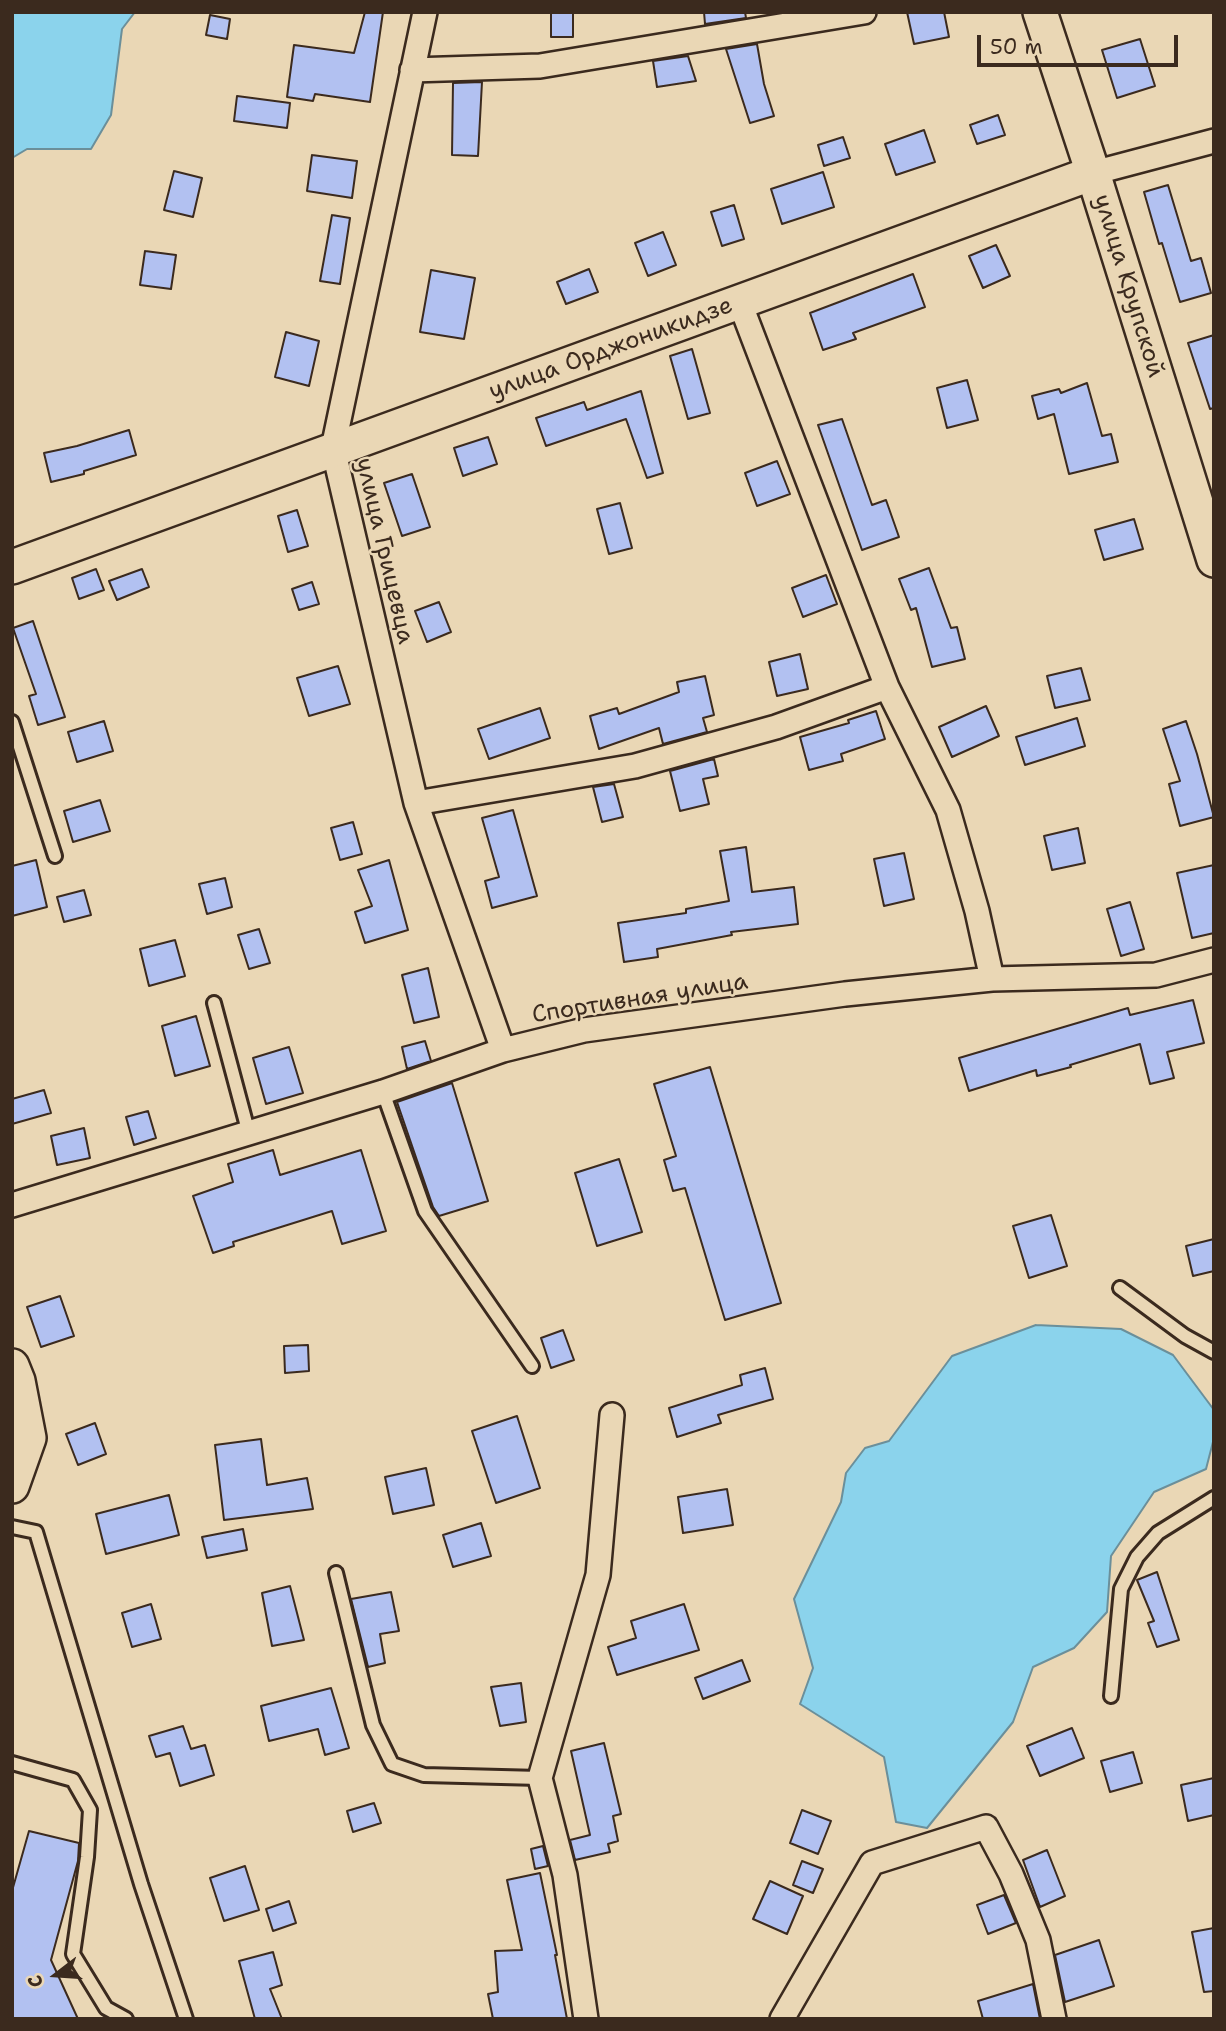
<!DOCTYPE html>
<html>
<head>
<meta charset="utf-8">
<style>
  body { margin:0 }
  #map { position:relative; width:1226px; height:2031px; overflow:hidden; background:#ead7b5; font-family:"Shantell Sans",sans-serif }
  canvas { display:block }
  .frame { position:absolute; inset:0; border:14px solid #3b2a1e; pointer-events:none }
  .north { position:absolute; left:21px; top:1940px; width:70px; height:70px; -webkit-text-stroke:5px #ead7b5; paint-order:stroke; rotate:253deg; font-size:19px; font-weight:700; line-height:28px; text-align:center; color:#3b2a1e }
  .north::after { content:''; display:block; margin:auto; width:24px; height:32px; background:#3b2a1e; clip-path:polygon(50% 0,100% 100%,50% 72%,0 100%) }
  .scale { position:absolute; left:977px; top:35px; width:201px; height:32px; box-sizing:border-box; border:4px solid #3b2a1e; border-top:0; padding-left:9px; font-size:21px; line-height:24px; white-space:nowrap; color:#3b2a1e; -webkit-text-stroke:5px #ead7b5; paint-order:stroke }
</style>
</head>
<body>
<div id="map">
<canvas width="1226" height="2031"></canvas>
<div class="frame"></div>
<div class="north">С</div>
<div class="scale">50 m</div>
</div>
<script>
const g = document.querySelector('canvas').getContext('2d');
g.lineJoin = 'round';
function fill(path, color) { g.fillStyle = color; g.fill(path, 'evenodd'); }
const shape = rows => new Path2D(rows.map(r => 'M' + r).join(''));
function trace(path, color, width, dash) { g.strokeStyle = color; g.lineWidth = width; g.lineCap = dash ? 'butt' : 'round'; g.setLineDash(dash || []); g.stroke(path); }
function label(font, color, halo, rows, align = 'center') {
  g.font = font + ' "Shantell Sans",sans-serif'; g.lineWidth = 5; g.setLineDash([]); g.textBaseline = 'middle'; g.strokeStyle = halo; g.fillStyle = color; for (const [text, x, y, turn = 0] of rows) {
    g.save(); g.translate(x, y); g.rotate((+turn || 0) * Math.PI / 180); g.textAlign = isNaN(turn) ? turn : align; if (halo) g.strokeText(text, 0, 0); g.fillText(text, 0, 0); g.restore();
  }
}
const water = shape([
  [12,12,135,12,122,29,111,115,91,149,27,149,12,158,12,12],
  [1036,1325,1121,1329,1173,1355,1214,1410,1214,1438,1206,1469,1154,1492,1111,1556,1107,1612,1074,1648,1033,1667,1013,1722,927,1828,896,1822,884,1757,800,1704,813,1668,794,1599,841,1502,846,1473,865,1448,889,1441,952,1356,1036,1325]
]);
const building = shape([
  [365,12,383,12,370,102,315,94,313,101,287,97,294,45,354,53,365,12],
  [551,12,573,12,573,37,551,37,551,12],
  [704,12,745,12,746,18,705,24,704,12],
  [907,12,944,12,949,37,914,44,907,12],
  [210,15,230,19,227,39,206,35,210,15],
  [1140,39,1155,86,1117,98,1102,50,1140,39],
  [757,44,764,84,774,116,750,123,726,49,757,44],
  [688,56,696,81,657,87,653,61,688,56],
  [482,82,478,156,452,155,453,83,482,82],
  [237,96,290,103,287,128,234,121,237,96],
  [998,115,1005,135,977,144,970,125,998,115],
  [924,130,935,162,896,175,885,144,924,130],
  [843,137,850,158,824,166,818,145,843,137],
  [312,155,357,161,352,198,307,191,312,155],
  [174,171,202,178,193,217,164,210,174,171],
  [823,172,834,207,782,224,771,189,823,172],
  [1168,185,1191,261,1201,258,1211,293,1180,302,1162,243,1159,244,1144,192,1168,185],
  [734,205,744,239,722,246,711,212,734,205],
  [332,215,350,218,340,284,320,281,332,215],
  [663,232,676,265,648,276,635,243,663,232],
  [996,245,1010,276,983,288,969,256,996,245],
  [145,251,176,255,171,289,140,285,145,251],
  [589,269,598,292,566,304,557,282,589,269],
  [431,270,475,278,464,339,420,332,431,270],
  [913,274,925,307,853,333,856,339,823,350,810,313,913,274],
  [286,332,319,341,309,386,275,377,286,332],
  [1214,335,1214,408,1210,409,1188,343,1214,335],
  [692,349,710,413,688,419,670,356,692,349],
  [967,380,978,420,947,428,937,388,967,380],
  [1087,383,1102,436,1111,434,1118,462,1069,474,1054,414,1038,419,1032,396,1059,389,1061,393,1087,383],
  [641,391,663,473,647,478,626,419,546,446,536,418,584,402,587,410,641,391],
  [842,419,872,505,886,500,899,537,862,550,818,425,842,419],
  [129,430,136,455,84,471,84,474,51,482,44,453,77,446,129,430],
  [488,437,497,464,463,476,454,448,488,437],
  [777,461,790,494,757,506,745,473,777,461],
  [412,474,430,527,402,536,384,483,412,474],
  [620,503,632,548,609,554,597,509,620,503],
  [297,510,308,546,288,552,278,516,297,510],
  [1134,519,1143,549,1104,560,1095,530,1134,519],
  [929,568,951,628,957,627,965,659,932,667,916,608,911,610,899,579,929,568],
  [96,569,104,590,79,599,72,578,96,569],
  [142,569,149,587,117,600,109,581,142,569],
  [826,575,837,604,803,617,792,588,826,575],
  [312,582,319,604,299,610,292,589,312,582],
  [439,602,451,632,427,642,415,611,439,602],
  [33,621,65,717,38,725,29,696,36,694,13,628,33,621],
  [800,654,808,689,777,696,769,662,800,654],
  [338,666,350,704,309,716,297,678,338,666],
  [1081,668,1090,700,1055,708,1047,676,1081,668],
  [705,676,714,715,703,718,707,732,663,744,659,728,599,749,590,716,617,708,619,714,679,692,677,682,705,676],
  [986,706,999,736,952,757,939,727,986,706],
  [540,708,550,738,489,759,478,729,540,708],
  [876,711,885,739,841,754,843,761,809,770,800,737,849,723,848,720,876,711],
  [1077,718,1085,746,1025,765,1016,737,1077,718],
  [104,721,113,751,77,762,68,732,104,721],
  [1186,721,1197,754,1214,817,1180,826,1169,784,1180,781,1163,729,1186,721],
  [714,759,718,776,703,779,709,804,680,811,670,771,714,759],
  [614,784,623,817,602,822,593,787,614,784],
  [100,800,110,831,73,842,64,811,100,800],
  [513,810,537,896,492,908,485,881,499,877,482,818,513,810],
  [353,822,362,854,340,860,331,828,353,822],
  [1078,828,1085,863,1052,870,1044,836,1078,828],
  [746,847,752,892,794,887,798,924,731,932,732,935,657,949,658,957,624,962,618,923,686,913,686,909,729,901,720,851,746,847],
  [904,853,914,899,884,906,874,859,904,853],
  [36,860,47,907,12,916,12,866,36,860],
  [389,860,408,930,365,943,355,912,372,906,358,870,389,860],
  [1214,865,1214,933,1192,938,1177,873,1214,865],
  [225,878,232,907,207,914,199,884,225,878],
  [84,890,91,915,64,922,57,897,84,890],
  [1130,902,1144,949,1121,956,1107,909,1130,902],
  [259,929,270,963,249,969,238,935,259,929],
  [175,940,185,976,149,986,140,949,175,940],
  [428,968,439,1017,414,1023,402,975,428,968],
  [1193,1000,1204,1043,1167,1052,1174,1078,1150,1084,1140,1044,1070,1065,1071,1067,1037,1076,1036,1070,969,1091,959,1058,1128,1008,1130,1015,1193,1000],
  [196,1016,210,1066,175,1076,162,1026,196,1016],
  [425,1041,431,1061,407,1069,402,1047,425,1041],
  [289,1047,303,1093,266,1104,253,1058,289,1047],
  [710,1067,781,1303,725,1320,685,1188,673,1191,664,1160,676,1156,654,1084,710,1067],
  [452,1083,488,1201,439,1216,433,1207,397,1102,452,1083],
  [44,1090,51,1113,12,1124,12,1099,44,1090],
  [148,1111,156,1138,134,1145,126,1117,148,1111],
  [84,1128,90,1158,57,1165,51,1136,84,1128],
  [273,1150,280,1175,361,1150,386,1231,342,1244,332,1211,233,1242,234,1246,213,1253,193,1196,233,1182,228,1164,273,1150],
  [619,1159,642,1232,597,1246,575,1173,619,1159],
  [1051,1215,1067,1266,1029,1278,1013,1226,1051,1215],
  [1214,1239,1214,1271,1193,1276,1186,1246,1214,1239],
  [60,1296,74,1336,41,1347,27,1307,60,1296],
  [563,1330,574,1360,551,1368,541,1338,563,1330],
  [308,1345,309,1371,285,1373,284,1346,308,1345],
  [765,1368,773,1399,718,1415,721,1423,677,1437,669,1408,742,1385,740,1375,765,1368],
  [517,1416,540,1488,496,1503,472,1431,517,1416],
  [95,1423,106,1454,78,1465,66,1434,95,1423],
  [261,1439,267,1485,307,1478,313,1509,224,1520,215,1445,261,1439],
  [426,1468,434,1505,393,1514,385,1477,426,1468],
  [727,1489,733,1525,683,1533,678,1497,727,1489],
  [169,1495,179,1535,106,1554,96,1514,169,1495],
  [481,1523,491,1556,453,1567,443,1535,481,1523],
  [243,1529,247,1550,207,1558,202,1537,243,1529],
  [1157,1572,1179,1640,1157,1647,1148,1623,1154,1621,1137,1580,1157,1572],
  [290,1586,304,1640,272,1646,262,1593,290,1586],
  [391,1592,399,1631,380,1634,385,1663,368,1667,351,1599,391,1592],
  [151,1604,161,1639,132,1647,122,1613,151,1604],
  [684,1604,699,1650,617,1675,608,1647,636,1638,631,1621,684,1604],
  [742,1660,750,1681,703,1699,695,1678,742,1660],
  [521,1683,526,1722,500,1726,491,1687,521,1683],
  [331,1688,349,1748,325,1755,318,1729,269,1741,261,1706,331,1688],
  [183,1726,191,1749,205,1745,214,1775,180,1786,170,1753,156,1757,149,1736,183,1726],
  [1072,1728,1084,1758,1040,1776,1027,1746,1072,1728],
  [604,1743,621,1814,613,1816,618,1841,608,1844,610,1852,575,1860,570,1840,590,1835,571,1751,604,1743],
  [1133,1752,1142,1783,1110,1792,1101,1761,1133,1752],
  [1214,1778,1214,1815,1188,1821,1181,1785,1214,1778],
  [374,1803,381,1823,353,1832,347,1811,374,1803],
  [802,1810,831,1821,818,1854,790,1843,802,1810],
  [29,1831,79,1843,78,1861,51,1960,78,2019,12,2019,12,1891,29,1831],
  [543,1846,548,1866,535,1869,531,1849,543,1846],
  [1047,1850,1065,1896,1040,1907,1023,1860,1047,1850],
  [802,1861,823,1869,813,1893,793,1885,802,1861],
  [245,1866,259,1910,224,1921,210,1878,245,1866],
  [540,1873,557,1955,555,1955,567,2019,493,2019,488,1994,498,1992,495,1951,522,1950,507,1880,540,1873],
  [770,1881,803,1896,787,1934,753,1919,770,1881],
  [1004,1895,1016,1923,988,1934,977,1905,1004,1895],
  [289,1901,296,1923,273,1931,266,1909,289,1901],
  [1214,1928,1214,1991,1204,1992,1192,1932,1214,1928],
  [1099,1940,1114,1986,1065,2002,1055,1955,1099,1940],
  [273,1952,282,1985,270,1989,282,2019,255,2019,239,1961,273,1952],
  [1033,1984,1040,2019,983,2019,978,2001,1033,1984]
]);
const lane = shape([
  [12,722,55,856],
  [214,1003,249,1134],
  [383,1092,425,1211,532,1366],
  [1120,1288,1185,1336,1214,1352],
  [12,1527,36,1532,141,1884,186,2019],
  [336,1573,373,1725,392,1764,424,1775,540,1778],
  [1111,1696,1121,1589,1137,1557,1158,1533,1214,1498],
  [12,1763,73,1780,90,1810,87,1857,73,1954,106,2008,126,2019]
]);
const street = shape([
  [425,12,333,448,416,803,503,1050],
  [412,70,540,66,864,12],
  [1093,173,1214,141],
  [887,687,948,810,977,911,992,979],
  [416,803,635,766,776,727,887,687,740,303],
  [12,1205,383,1092,503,1050,584,1030,845,994,992,979,1156,975,1214,960],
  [586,2019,565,1875,540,1778,598,1575,612,1415],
  [782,2019,872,1863,986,1827,1011,1874,1038,1940,1054,2019]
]);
const secondary = shape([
  [1040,12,1093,173,1214,560],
  [12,567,1093,173],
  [12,1366,18,1381,29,1438,12,1486]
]);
const streetNames = [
  ["улица Крупской",1128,286,73],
  ["улица Орджоникидзе",611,349,-20],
  ["улица Грицевца",384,551,77],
  ["Спортивная улица",640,999,-9]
];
fill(water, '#8bd3ec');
trace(water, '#6b8f9a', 2);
fill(building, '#b2c1f1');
trace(building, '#3b2a1e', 2);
trace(lane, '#3b2a1e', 18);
trace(street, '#3b2a1e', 28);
trace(secondary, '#3b2a1e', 38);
trace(lane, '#ead7b5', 12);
trace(street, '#ead7b5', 23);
trace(secondary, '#ead7b5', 33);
label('24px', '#3b2a1e', '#ead7b5', streetNames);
</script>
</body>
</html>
